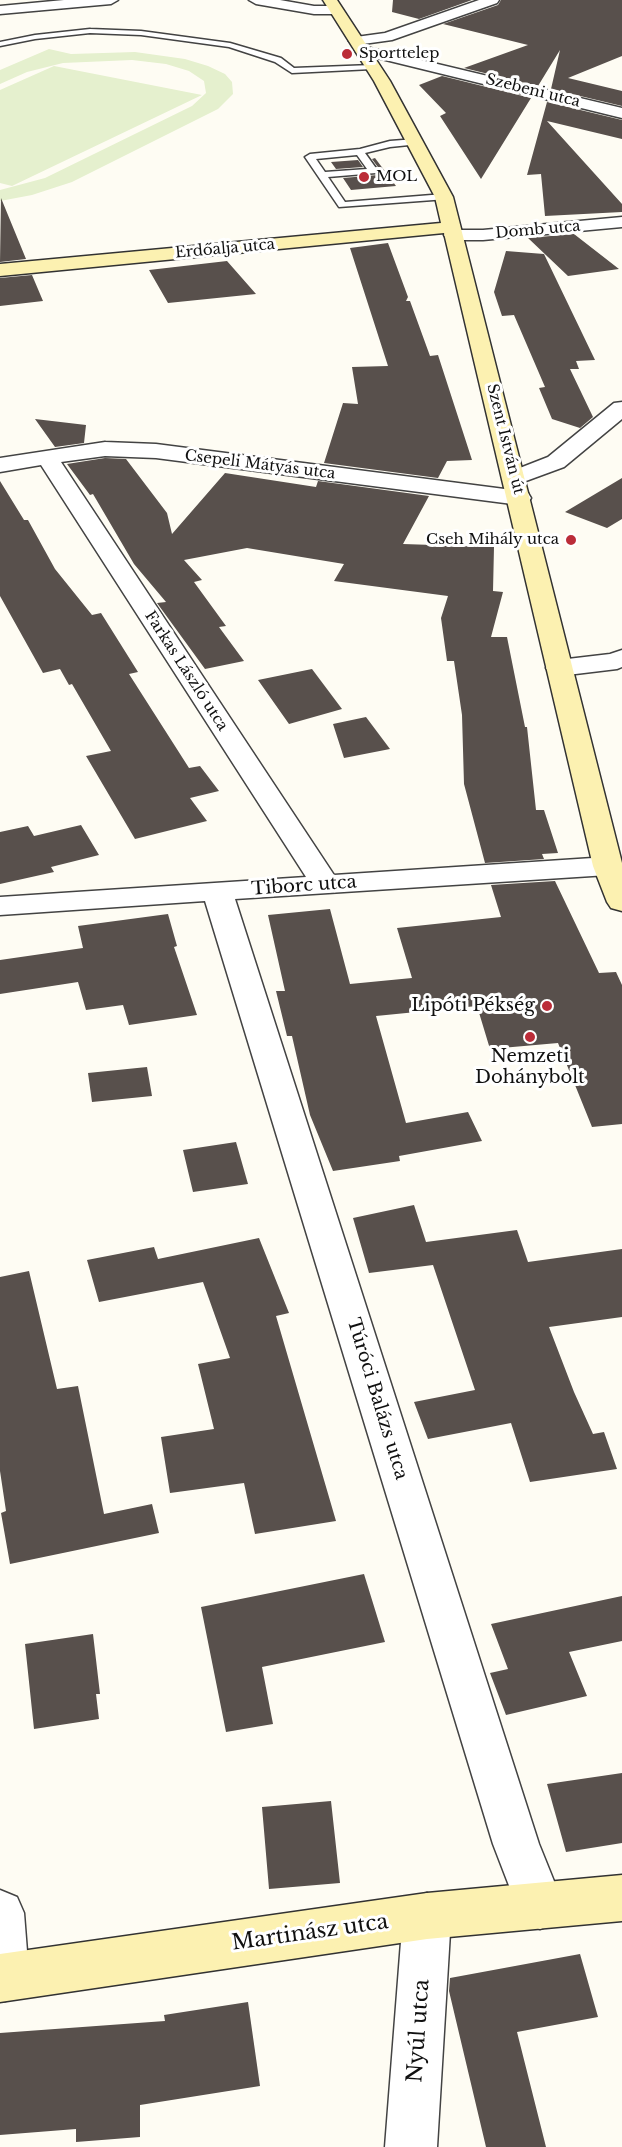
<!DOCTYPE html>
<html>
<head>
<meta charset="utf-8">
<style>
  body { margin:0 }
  canvas { display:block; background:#fefcf3 }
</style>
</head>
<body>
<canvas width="622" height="2147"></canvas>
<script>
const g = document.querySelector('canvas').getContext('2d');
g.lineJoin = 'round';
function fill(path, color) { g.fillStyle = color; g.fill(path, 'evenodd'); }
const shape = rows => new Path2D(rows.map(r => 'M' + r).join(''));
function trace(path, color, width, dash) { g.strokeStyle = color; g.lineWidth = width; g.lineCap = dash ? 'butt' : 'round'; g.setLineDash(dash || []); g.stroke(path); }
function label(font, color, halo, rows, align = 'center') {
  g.font = font + ' "Libre Baskerville",serif'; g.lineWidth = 6; g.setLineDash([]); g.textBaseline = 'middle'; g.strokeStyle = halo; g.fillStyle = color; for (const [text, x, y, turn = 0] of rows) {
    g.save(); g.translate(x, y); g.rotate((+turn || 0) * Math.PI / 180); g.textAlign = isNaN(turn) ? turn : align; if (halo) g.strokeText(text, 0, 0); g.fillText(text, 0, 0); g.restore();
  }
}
const pitch = shape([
  [49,49,71,54,135,52,185,59,208,66,225,74,232,82,233,94,218,109,72,182,32,195,0,201,0,190,45,178,192,106,206,93,204,81,189,71,166,64,132,60,63,63,27,72,0,84,0,70],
  [54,66,202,95,12,186,0,183,0,90]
]);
const building = shape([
  [393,0,472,0,419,19,392,12],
  [501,0,622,0,622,56,568,78,622,91,622,106,551,89,560,50,538,86,464,68,528,45,443,24,498,5],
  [442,76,531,98,481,179,440,116,446,113,419,85],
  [547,102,622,120,622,139,547,121,622,204,622,212,545,216,541,174,527,175],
  [375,158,396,186,351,190,343,178,378,175,380,170,372,159],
  [358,160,363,167,336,169,331,162],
  [1,198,26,259,0,262],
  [574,234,619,269,568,276,528,238],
  [388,243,408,297,406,301,410,301,430,356,438,355,472,460,447,461,438,478,324,463,343,403,358,404,352,367,388,366,350,248],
  [506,251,544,254,595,360,576,361,579,369,570,369,593,417,580,428,552,419,539,388,545,387,514,315,502,316,494,292],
  [227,261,256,294,168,303,149,270],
  [32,275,43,301,0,306,0,278],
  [35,419,86,425,84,443,55,447],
  [105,458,126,459,167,513,172,534,225,473,316,487,318,481,429,496,403,544,494,547,493,591,503,592,491,637,507,637,525,727,527,727,536,810,544,810,558,853,542,854,544,859,485,863,464,784,462,715,454,661,447,661,441,618,448,596,334,581,344,564,247,548,184,560,202,580,194,582,226,626,219,627,244,661,205,669,157,603,166,602,134,564,93,494,90,495,67,464],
  [622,478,622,519,607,528,565,512],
  [0,481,24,520,28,520,55,569,92,615,101,613,138,672,129,674,189,768,200,766,219,791,190,798,207,821,135,839,86,756,111,751,72,684,69,685,60,669,43,673,0,596],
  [312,669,342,709,289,724,258,680],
  [366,717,390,749,344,758,333,724],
  [81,825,99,855,51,867,54,872,0,884,0,832,28,826,34,836],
  [555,881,599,973,616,972,622,985,622,1124,592,1127,558,1043,490,1049,477,1006,376,1016,406,1123,468,1112,482,1141,399,1156,400,1161,333,1171,310,1115,292,1036,287,1036,276,991,285,991,268,915,330,909,350,984,412,978,397,928,501,917,491,885],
  [168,914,177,946,174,947,197,1015,129,1025,123,1005,86,1010,78,982,0,994,0,960,83,948,78,926],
  [147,1067,152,1096,92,1102,88,1073],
  [236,1142,248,1184,193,1192,183,1150],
  [414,1205,426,1242,517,1230,528,1262,622,1249,622,1317,549,1327,574,1392,593,1434,604,1432,617,1469,530,1482,511,1423,428,1439,414,1402,475,1390,433,1265,369,1273,353,1218],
  [259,1238,289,1313,276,1316,336,1521,255,1534,244,1483,170,1493,161,1437,214,1429,198,1364,230,1358,203,1282,99,1302,87,1260,154,1247,158,1259],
  [29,1271,57,1389,78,1386,104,1514,152,1504,159,1533,10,1564,1,1513,6,1511,0,1471,0,1277],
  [364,1574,385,1642,262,1667,273,1724,226,1732,201,1607],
  [622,1596,622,1641,569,1652,587,1696,506,1715,490,1673,508,1669,491,1624],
  [93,1634,100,1694,96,1694,99,1719,34,1729,25,1644],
  [622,1773,622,1843,566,1852,547,1784],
  [331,1801,340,1883,269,1889,262,1807],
  [580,1954,598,2017,517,2032,546,2147,486,2147,449,1991,450,1978],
  [248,2002,260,2086,140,2105,140,2137,76,2142,76,2129,0,2135,0,2033,165,2021,164,2015]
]);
const lane = shape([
  [90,29,141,31,230,43,281,58,294,68,372,65,376,67,372,69,292,73,275,62,229,47,141,35,90,33,35,39,0,46,0,42,35,35,90,29],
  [416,139,421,142,419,144,390,147,365,153,378,171,376,173,328,177,345,202,444,194,447,195,447,199,339,207,305,157,310,154,360,149,390,141,416,139],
  [357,155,367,169,325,172,316,159,357,155]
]);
const street = shape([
  [64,0,118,0,111,4,0,14,0,6,64,0],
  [249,0,280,0,314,6,336,6,343,10,336,14,314,14,256,4,249,0],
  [479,0,499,0,497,3,392,40,356,45,349,41,356,37,385,33,479,0],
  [362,46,622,108,622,118,357,53,355,50,357,47,362,46],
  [622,217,622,227,483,240,453,240,447,239,444,235,447,231,453,230,483,230,622,217],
  [622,402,622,419,564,467,515,485,507,483,504,478,507,473,548,457,614,403,622,402],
  [105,442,156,444,520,491,528,493,531,498,528,503,520,505,156,458,105,456,61,462,334,875,608,857,618,860,622,865,618,872,608,875,235,899,539,1844,564,1906,557,1922,540,1929,523,1922,493,1844,205,901,0,915,0,897,306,877,41,465,0,472,0,458,105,442],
  [622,650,622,667,617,669,559,676,550,673,546,668,550,663,559,660,610,654,622,650],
  [0,1890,17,1897,24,1913,29,1977,22,1994,5,2001,0,1999,0,1890],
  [427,1893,444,1900,451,1916,437,2147,385,2147,403,1916,410,1900,427,1893]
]);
const secondary = shape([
  [323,0,337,0,390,81,453,197,622,863,622,911,611,908,607,902,593,866,444,233,0,276,0,264,441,223,435,197,374,81,323,0],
  [622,1875,622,1921,427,1939,0,2002,0,1954,427,1893,622,1875]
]);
const markers = [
  [347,54,6,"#bb2c38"],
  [364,177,6,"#bb2c38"],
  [571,540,6,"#bb2c38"],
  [547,1006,6,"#bb2c38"],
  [530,1037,6,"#bb2c38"]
];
const farPoinames = [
  ["Sporttelep",359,54],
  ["MOL",376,177],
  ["Cseh Mihály utca",559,540,"right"]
];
const farStreetnames = [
  ["Szebeni utca",533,91,14],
  ["Domb utca",538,230,-5],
  ["Erdőalja utca",225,249,-5],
  ["Szent István út",505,439,76],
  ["Csepeli Mátyás utca",260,465,7],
  ["Farkas László utca",186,671,57]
];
const streetNames = [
  ["Tiborc utca",304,886,-4],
  ["Túróci Balázs utca",377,1399,73]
];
const poiNames = [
  ["Lipóti Pékség",535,1006],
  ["Nemzeti",530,1057,"center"],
  ["Dohánybolt",530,1078,"center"]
];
const nearStreetnames = [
  ["Martinász utca",310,1933,-8],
  ["Nyúl utca",419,2031,-86]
];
fill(pitch, '#e5f0ce');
fill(building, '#58504c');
trace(lane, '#434343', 3);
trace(street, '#434343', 3);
trace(secondary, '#323232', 3);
fill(lane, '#fff');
fill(street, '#fff');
fill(secondary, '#fcf1b1');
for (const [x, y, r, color] of markers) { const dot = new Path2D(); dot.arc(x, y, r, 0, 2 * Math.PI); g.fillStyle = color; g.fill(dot); trace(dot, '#fff', 2); }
label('15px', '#101010', '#fff', farPoinames, 'left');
label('15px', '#101010', '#fff', farStreetnames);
label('18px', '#101010', '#fff', streetNames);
label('18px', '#101010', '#fff', poiNames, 'right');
label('21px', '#101010', '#fff', nearStreetnames);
</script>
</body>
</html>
